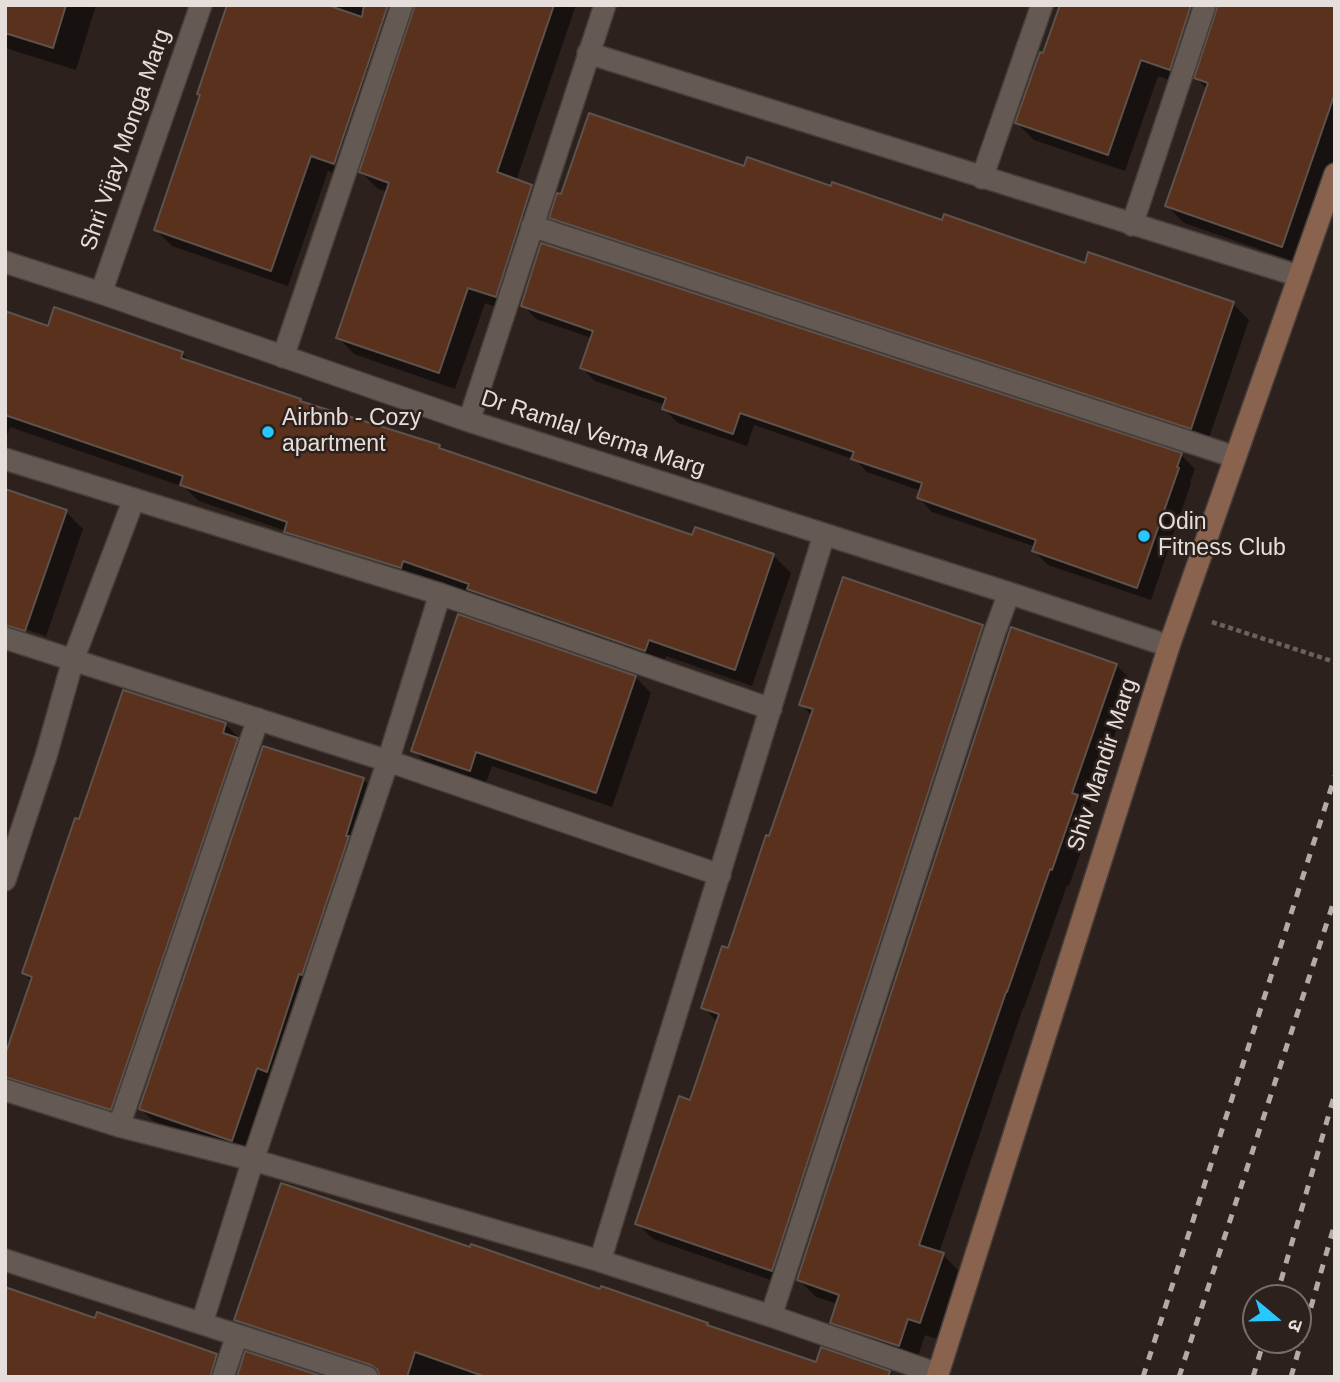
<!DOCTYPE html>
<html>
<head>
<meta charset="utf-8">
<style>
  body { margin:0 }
  #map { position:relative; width:1340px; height:1382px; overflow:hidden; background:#2c211d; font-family:Arial,"Noto Sans Devanagari",sans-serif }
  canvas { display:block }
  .frame { position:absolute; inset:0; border:7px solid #e5deda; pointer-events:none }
  .north { position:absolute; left:1242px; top:1284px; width:70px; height:70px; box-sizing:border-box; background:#2c211d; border:2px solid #766d69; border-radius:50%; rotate:109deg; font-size:19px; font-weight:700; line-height:28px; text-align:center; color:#e5deda }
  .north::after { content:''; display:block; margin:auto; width:24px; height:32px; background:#27c8ff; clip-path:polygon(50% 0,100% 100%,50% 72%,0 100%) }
</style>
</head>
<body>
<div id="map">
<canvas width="1340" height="1382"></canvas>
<div class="frame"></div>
<div class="north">उ</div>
</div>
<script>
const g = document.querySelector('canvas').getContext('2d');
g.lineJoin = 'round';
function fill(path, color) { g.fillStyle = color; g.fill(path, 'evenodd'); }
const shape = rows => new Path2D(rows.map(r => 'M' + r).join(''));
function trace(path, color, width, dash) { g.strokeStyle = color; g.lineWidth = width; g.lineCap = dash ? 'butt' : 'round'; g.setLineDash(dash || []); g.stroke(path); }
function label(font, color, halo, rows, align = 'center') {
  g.font = font + ' Arial,sans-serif'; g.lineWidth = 5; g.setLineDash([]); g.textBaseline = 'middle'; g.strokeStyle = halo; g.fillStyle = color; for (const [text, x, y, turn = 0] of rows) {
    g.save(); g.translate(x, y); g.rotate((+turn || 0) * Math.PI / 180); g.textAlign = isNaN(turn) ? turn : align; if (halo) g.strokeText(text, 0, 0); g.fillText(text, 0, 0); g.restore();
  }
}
const shadow = shape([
  [5,5,96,5,76,70,5,48],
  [229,5,576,5,516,181,532,186,548,203,512,313,485,303,455,389,354,354,338,337,388,192,378,189,361,172,417,8,409,12,351,179,328,171,288,286,172,246,156,230,202,96],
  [1062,5,1335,5,1335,159,1299,263,1184,223,1167,206,1207,89,1196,78,1219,9,1214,12,1210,18,1187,86,1158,76,1125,171,1034,140,1017,123,1044,55],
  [745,168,943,222,1086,265,1233,304,1249,320,1207,444,568,234,551,217],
  [523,305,1181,455,1195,469,1190,482,1191,483,1151,600,1048,565,1034,551,1036,547,932,512,919,498,921,491,867,472,856,460,754,425,747,446,678,423,664,409,665,405,595,381,582,368,592,338,536,319],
  [5,313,49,328,182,353,193,364,300,401,303,404,439,446,444,452,693,537,773,555,791,573,752,686,666,656,662,667,303,549,286,531,199,501,184,487,10,427,5,440],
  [66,512,83,529,46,636,5,622],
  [459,616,636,678,651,693,612,807,492,766,485,785,429,766,413,750],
  [982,627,998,643,788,1286,653,1239,637,1223,691,1102,718,1023,703,1007,729,950,770,838,812,716,801,704],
  [1116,665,1133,682,1089,809,1094,814,1069,886,1067,885,1024,1008,1023,1008,939,1253,943,1255,960,1272,937,1339,925,1335,916,1362,849,1339,832,1322,838,1304,816,1297,799,1280],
  [225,724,243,742,129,1126,5,1082,5,1060,32,982,24,973,80,821],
  [363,779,375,791,279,1082,269,1079,244,1152,153,1121,141,1109],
  [601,1291,707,1324,712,1328,817,1365,889,1373,893,1377,376,1377,253,1337,236,1320],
  [96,1320,216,1356,233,1373,232,1377,5,1377]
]);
const building = shape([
  [5,5,66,5,53,48,5,33,5,5],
  [227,5,327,5,362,17,364,5,388,5,334,164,311,156,271,271,154,230,200,95,197,94,227,5],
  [415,5,554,5,497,172,532,185,496,297,468,288,439,373,336,338,389,183,359,172,415,5],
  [1060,5,1191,5,1170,70,1141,60,1108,155,1015,123,1040,52,1043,53,1060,5],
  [1218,5,1335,5,1335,93,1282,247,1165,206,1208,83,1194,78,1218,5],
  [589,113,744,166,747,157,831,186,832,182,942,220,944,214,1085,263,1088,252,1234,302,1191,429,549,218,557,193,561,194,589,113],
  [541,243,1182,453,1177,467,1179,468,1137,588,1032,551,1036,540,917,498,922,483,851,459,854,452,740,413,733,434,662,409,666,398,580,368,593,331,521,306,541,243],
  [54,307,183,352,181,358,301,399,300,401,440,445,439,448,692,535,695,527,774,554,735,670,649,640,645,651,467,589,469,584,403,561,401,568,284,532,287,522,180,485,183,476,5,415,5,311,48,326,54,307],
  [5,489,67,510,25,631,5,625,5,489],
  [843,577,983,625,772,1271,635,1224,679,1096,690,1100,719,1014,701,1008,722,946,728,948,766,835,769,836,813,709,799,705,843,577],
  [458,614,636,676,596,793,476,752,470,771,411,751,458,614],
  [1011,627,1117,664,1072,793,1078,795,1052,870,1050,869,1007,992,1006,992,919,1245,944,1253,920,1323,908,1319,899,1346,830,1323,839,1295,797,1280,1011,627],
  [123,690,226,723,223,733,238,738,111,1110,5,1077,5,1055,32,977,22,973,75,818,79,819,123,690],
  [263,746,364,778,346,836,349,836,302,975,299,974,267,1072,257,1068,232,1141,139,1109,263,746],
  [281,1183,470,1247,471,1244,600,1289,601,1286,708,1323,707,1325,816,1362,821,1347,890,1371,888,1377,486,1377,415,1352,407,1377,380,1377,377,1369,371,1365,234,1320,281,1183],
  [5,1287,95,1318,97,1312,217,1354,210,1377,5,1377,5,1287],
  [245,1351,324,1377,237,1377,245,1351]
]);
const path = shape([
  [1212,622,1335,662]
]);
const lane = shape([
  [1132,225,1205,5],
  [5,262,101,293,469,421,1009,593,1169,646],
  [283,357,402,5],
  [469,421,605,5],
  [5,459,134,499],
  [440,594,134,499,73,660,388,761,253,1160,600,1261,771,1316,938,1374],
  [5,638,73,660,46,756,5,880],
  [720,875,388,761,440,594,771,709],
  [5,1090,119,1126,253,1160,202,1323],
  [5,1260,367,1377],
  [600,1261,824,535],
  [771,1316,994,634,1009,593],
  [223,1377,237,1335]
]);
const street = shape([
  [588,53,1299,276],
  [982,178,1042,5],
  [532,226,1235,457],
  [101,293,201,5],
  [119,1126,258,719]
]);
const secondary = shape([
  [937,1377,1169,646,1335,174]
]);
const rail = shape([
  [1276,1298,1335,1093],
  [1143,1377,1335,776],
  [1179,1377,1335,898],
  [1253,1377,1264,1340],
  [1291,1377,1335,1223]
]);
const markers = [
  [268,432,7,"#27c8ff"],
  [1144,536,7,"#27c8ff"]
];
const streetNames = [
  ["Shri Vijay Monga Marg",126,140,-71],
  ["Dr Ramlal Verma Marg",593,434,18],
  ["Shiv Mandir Marg",1103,765,-72]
];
const poiNames = [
  ["Airbnb - Cozy",282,419],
  ["apartment",282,445],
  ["Odin",1158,523],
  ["Fitness Club",1158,549]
];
fill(shadow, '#0007');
fill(building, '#59311c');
trace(building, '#5d524c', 2);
trace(lane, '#463e3a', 24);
trace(street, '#463e3a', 24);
trace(secondary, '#463e3a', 24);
trace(path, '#6b625e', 4.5, [5, 3.5]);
trace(lane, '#655953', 21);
trace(street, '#655953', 21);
trace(secondary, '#8a634e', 21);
trace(rail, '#b3aba7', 5, [9, 9]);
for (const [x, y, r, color] of markers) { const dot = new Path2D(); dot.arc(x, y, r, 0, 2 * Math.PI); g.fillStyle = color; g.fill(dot); trace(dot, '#2c211d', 2.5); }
label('23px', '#e5deda', '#2c211d', streetNames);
label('23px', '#e5deda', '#2c211d', poiNames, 'left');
</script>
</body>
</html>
